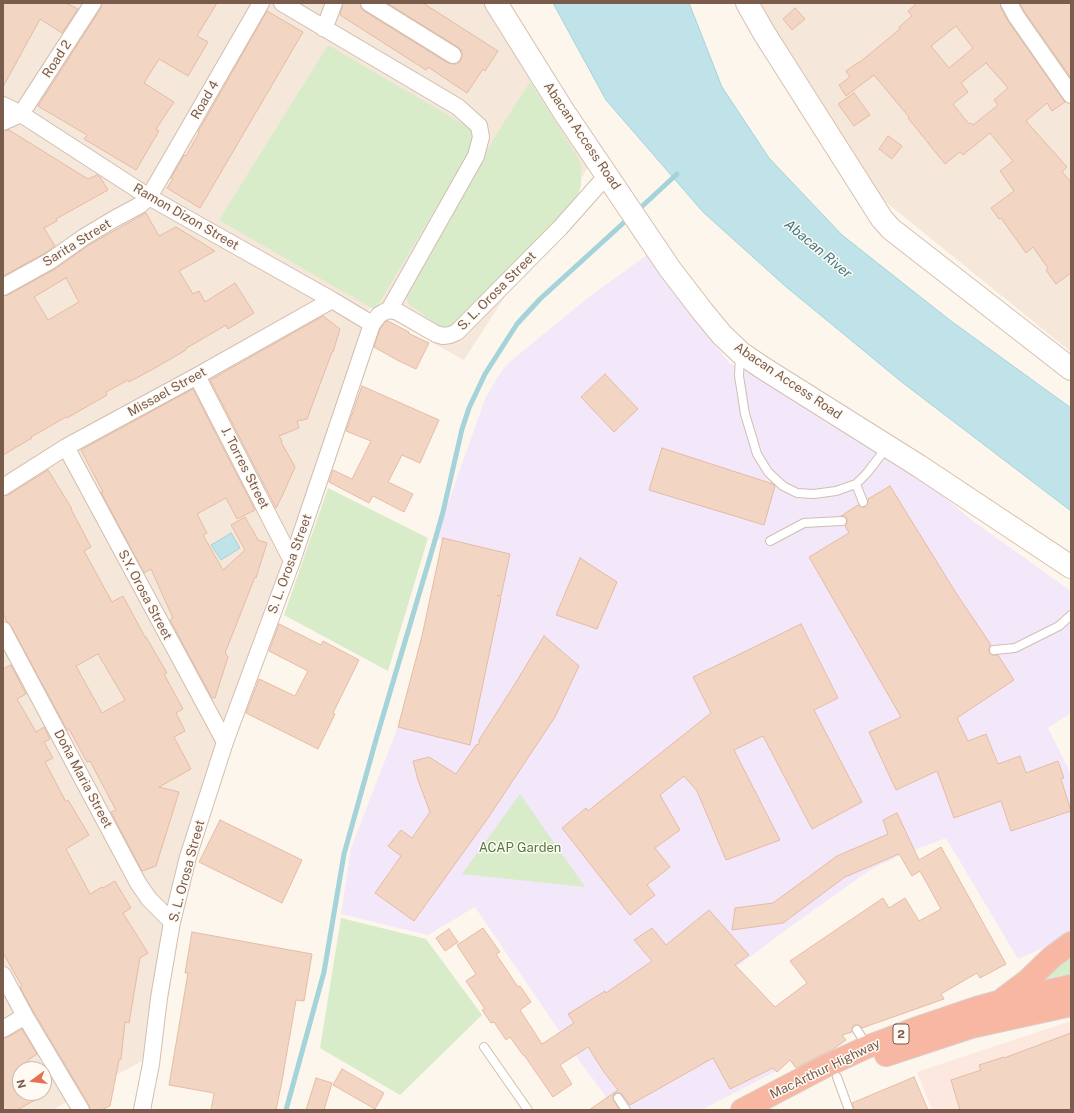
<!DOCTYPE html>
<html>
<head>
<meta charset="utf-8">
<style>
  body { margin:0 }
  #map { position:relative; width:1074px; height:1113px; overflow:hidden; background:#fdf6ec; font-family:"Public Sans",sans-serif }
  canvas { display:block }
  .frame { position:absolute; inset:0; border:4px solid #7a5c4d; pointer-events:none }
  .north { position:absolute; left:12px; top:1061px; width:40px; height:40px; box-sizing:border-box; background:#fffaf3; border:1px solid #cabbb1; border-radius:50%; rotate:255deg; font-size:11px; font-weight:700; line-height:16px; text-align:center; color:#7a5c4d }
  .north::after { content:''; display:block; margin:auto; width:14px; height:18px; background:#e76f51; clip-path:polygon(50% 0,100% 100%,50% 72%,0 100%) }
</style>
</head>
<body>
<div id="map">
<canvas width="1074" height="1113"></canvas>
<div class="frame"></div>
<div class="north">N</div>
</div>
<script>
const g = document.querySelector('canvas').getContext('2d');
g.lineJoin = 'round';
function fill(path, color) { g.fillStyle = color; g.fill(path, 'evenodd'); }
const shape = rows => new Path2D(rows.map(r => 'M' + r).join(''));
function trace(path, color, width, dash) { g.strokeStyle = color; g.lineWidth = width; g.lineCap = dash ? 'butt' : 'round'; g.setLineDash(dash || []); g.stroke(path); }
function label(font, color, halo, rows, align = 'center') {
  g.font = font + ' "Public Sans",sans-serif'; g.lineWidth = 3; g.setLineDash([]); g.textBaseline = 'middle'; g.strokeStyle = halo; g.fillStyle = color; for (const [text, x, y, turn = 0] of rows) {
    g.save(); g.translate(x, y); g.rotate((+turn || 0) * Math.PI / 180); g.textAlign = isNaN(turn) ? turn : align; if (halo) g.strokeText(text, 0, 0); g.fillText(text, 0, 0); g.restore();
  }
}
const residential = shape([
  [3,3,488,3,591,163,464,360,370,308,196,819,144,1060,52,1110,3,1110],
  [20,1069,44,1069,44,1093,20,1093],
  [749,3,1071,3,1071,352,866,186]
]);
const commercial = shape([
  [1071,1021,1071,1110,932,1110,917,1072]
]);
const education = shape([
  [647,255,729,363,859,427,973,521,1071,591,1071,713,1048,728,1071,774,1071,935,1018,959,946,838,899,856,870,870,794,924,714,984,779,1070,701,1110,616,1110,581,1063,475,907,428,935,341,914,351,848,398,727,422,636,443,542,436,537,485,399,497,378,506,365,590,296]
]);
const green = shape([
  [328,45,465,125,471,131,474,137,472,146,468,154,375,310,219,220],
  [530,82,577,156,581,165,581,185,577,198,567,213,452,327,446,328,439,326,411,306,407,300,406,294,407,289,496,135],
  [328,488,428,538,388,671,284,615],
  [520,794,585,887,462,874],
  [341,918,426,939,482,1015,400,1095,320,1048],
  [1069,958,1071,963,1071,974,1044,979,1043,974]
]);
const water = shape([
  [553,3,689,3,722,87,769,158,842,235,951,321,1071,408,1071,511,903,383,784,285,703,212,606,100,553,3],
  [231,533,240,548,221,560,211,545,231,533]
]);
const stream = shape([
  [637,211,677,174],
  [286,1110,324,972,344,854,377,736,431,554,443,512,462,429,469,408,485,374,517,324,540,299,630,217]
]);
const building = shape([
  [3,3,66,3,78,9,62,33,40,19,3,87,3,3],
  [102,3,217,3,197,36,208,42,188,76,159,59,144,83,174,102,156,129,159,131,136,170,84,139,87,135,38,106,101,8,102,3],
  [343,3,360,3,361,8,364,11,448,63,453,64,457,64,461,60,462,55,462,51,458,47,387,3,423,3,498,51,485,71,483,69,467,93,428,67,426,70,340,15,343,3],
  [917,3,1000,3,1001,8,1008,21,1065,102,1052,111,1047,103,1026,121,1067,167,1062,172,1071,182,1071,273,1056,284,1046,270,1048,268,1033,247,1026,253,1001,218,999,219,991,208,1014,191,1000,171,1013,161,990,133,963,155,960,152,945,164,908,118,909,117,874,75,846,96,839,85,850,77,846,71,859,62,860,62,900,29,899,27,912,16,908,11,917,3],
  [956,26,973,48,949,68,931,46,956,26],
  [986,63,1008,88,994,100,998,105,973,125,971,123,969,124,953,104,968,92,961,83,986,63],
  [1020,3,1071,3,1071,78,1024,11,1020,3],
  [795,8,805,19,792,30,783,19,795,8],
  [267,11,303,32,200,208,167,188,173,179,171,178,184,155,186,156,199,133,198,132,267,11],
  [854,93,870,115,854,126,838,104,854,93],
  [9,130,88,179,97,175,100,177,108,190,56,219,57,221,44,228,55,246,45,253,3,276,3,131,9,130],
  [888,136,902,146,892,159,879,149,888,136],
  [146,213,159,236,176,227,215,251,179,271,193,294,199,291,205,302,235,283,254,313,228,329,226,325,185,349,186,350,155,368,129,382,128,380,106,392,107,395,67,418,66,417,31,437,32,438,3,455,3,296,8,295,55,269,89,245,146,213],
  [66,278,79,302,48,320,34,297,66,278],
  [323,316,340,329,333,352,332,352,307,419,297,421,299,428,279,436,282,441,281,442,295,467,284,492,276,508,210,380,323,316],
  [388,321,409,332,408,333,429,343,416,369,397,360,374,347,380,329,385,322,388,321],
  [605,374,638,409,614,432,581,397,605,374],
  [362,386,439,420,420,463,402,455,388,482,413,494,404,512,373,496,369,503,329,482,333,470,352,479,371,441,346,431,362,386],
  [193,389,255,510,237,519,226,498,197,514,207,533,203,535,223,570,245,550,231,525,245,517,258,540,267,543,256,578,255,577,225,653,228,657,215,698,212,698,170,620,173,618,151,569,144,573,101,492,103,492,81,450,193,389],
  [662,448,773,484,775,486,764,525,649,490,662,448],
  [48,470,72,509,71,509,91,547,84,551,112,602,123,596,145,637,146,637,167,673,164,674,183,709,176,713,185,731,174,737,191,769,159,787,179,792,156,866,142,871,111,812,116,810,90,761,87,762,69,729,67,730,11,626,7,622,3,613,3,496,8,495,48,470],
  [98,654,125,700,102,713,76,666,98,654],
  [890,486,956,593,991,645,989,648,989,653,992,655,998,655,1014,680,957,718,968,741,986,734,998,764,1020,756,1026,773,1058,761,1064,778,1061,779,1071,811,1011,831,1001,801,954,818,937,771,896,790,869,732,901,717,809,557,849,533,845,526,847,523,847,518,844,516,841,516,858,505,862,507,865,507,868,503,868,499,890,486],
  [443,538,510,554,501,596,497,595,501,598,470,745,398,727,422,636,443,538],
  [580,558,617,582,597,629,556,615,580,558],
  [279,624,321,645,323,641,359,660,333,713,335,714,318,749,246,713,259,679,295,696,308,671,269,651,279,624],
  [801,624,838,698,814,710,862,802,812,829,763,736,734,750,780,840,726,860,697,791,684,776,660,795,680,830,655,848,670,867,647,885,655,895,630,915,562,828,586,808,588,811,711,713,693,677,801,624],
  [544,636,579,666,555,717,488,818,414,921,375,893,401,856,388,846,401,830,412,838,430,812,418,780,413,761,429,757,456,774,476,745,479,744,479,740,513,687,544,636],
  [11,665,26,694,17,699,36,732,44,727,50,739,44,742,53,758,45,762,66,802,68,800,89,835,66,849,90,894,102,887,103,888,115,881,131,908,123,913,148,953,140,958,129,1023,125,1022,121,1059,119,1060,110,1106,101,1110,90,1110,89,1105,33,1011,20,987,22,986,3,953,3,669,11,665],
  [897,813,919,860,941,847,1006,964,980,978,977,973,941,994,944,999,862,1028,859,1025,854,1025,852,1028,852,1032,842,1035,846,1040,835,1048,796,1068,790,1060,777,1072,773,1068,730,1089,713,1058,630,1105,621,1093,615,1093,613,1096,613,1099,619,1110,589,1110,618,1090,604,1072,588,1047,560,1065,572,1084,553,1097,524,1055,523,1055,510,1037,506,1040,494,1022,491,1023,482,1010,485,1009,466,981,476,974,457,945,483,928,500,952,496,954,518,987,520,986,531,1002,520,1010,542,1044,574,1023,568,1014,605,991,606,993,652,961,634,940,652,928,666,945,709,910,749,955,735,965,775,1007,807,983,790,961,883,898,889,908,905,898,919,921,941,909,920,871,912,876,899,854,845,877,783,923,732,930,735,908,773,903,837,856,888,834,883,820,897,813],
  [220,820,302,860,282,903,199,862,220,820],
  [449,929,458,942,445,951,436,938,449,929],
  [192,932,312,954,304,1001,296,1000,282,1081,276,1110,211,1110,214,1093,169,1085,188,973,185,973,192,932],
  [22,1029,37,1054,28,1060,33,1069,20,1069,20,1093,44,1093,44,1089,46,1094,17,1110,3,1110,3,1038,8,1037,22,1029],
  [1071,1033,1071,1110,960,1110,951,1080,981,1070,979,1065,1004,1057,1004,1058,1071,1033],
  [342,1069,384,1093,375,1109,333,1085,342,1069],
  [914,1077,928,1110,854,1110,852,1103,914,1077],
  [316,1078,332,1083,324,1110,306,1110,316,1078]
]);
const lane = shape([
  [740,355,739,376,745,414,757,454,768,472,783,486,797,493,814,494,836,491,856,484,867,473,887,447],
  [856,484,863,502],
  [770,541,804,523,842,521],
  [994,650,1015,648,1059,626,1071,615],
  [857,1030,867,1046],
  [484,1047,528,1110],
  [837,1077,849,1110],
  [618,1098,626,1110]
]);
const street = shape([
  [282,3,458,107,479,126,481,137,476,156,389,310],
  [369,3,453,55],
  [1009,3,1016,16,1071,95],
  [323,28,326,24,334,3],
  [3,105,21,114,149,197,332,300,372,324],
  [3,122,21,114,93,3],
  [3,287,50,261,84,237,114,219,140,205,149,197,261,3],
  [197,376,292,561],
  [66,447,225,742],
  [3,487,66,447,197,376,332,300],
  [3,630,138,883,149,899,172,922],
  [3,975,25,1016,81,1110],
  [3,1029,25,1016],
  [142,1110,151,1064,159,998,172,922,188,857,225,742,292,561,372,324,379,315,384,312,389,310,398,312,405,316,436,334,443,336,450,335,457,332,560,228,607,175]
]);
const secondary = shape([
  [496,3,564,112,670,269,703,312,722,335,741,353,763,368,919,466,1071,567],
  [747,3,764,33,882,219,891,229,1071,369]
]);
const highway = shape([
  [1004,998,1028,980,1052,957,1071,943],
  [886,1055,971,1027,1071,1005],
  [742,1110,822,1068,867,1047,920,1027,976,1008,1001,1001,1071,986]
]);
const shields = [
  [901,1034,16]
];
const shieldNames = [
  ["2",901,1034]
];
const streetNames = [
  ["Road 2",57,59,-57],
  ["Road 4",205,100,-60],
  ["Abacan Access Road",582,136,56],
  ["Ramon Dizon Street",186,217,30],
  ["Sarita Street",77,243,-32],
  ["S. L. Orosa Street",497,291,-45],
  ["Abacan Access Road",788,381,34],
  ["Missael Street",167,392,-29],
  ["J. Torres Street",245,468,63],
  ["S. L. Orosa Street",290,564,-70],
  ["S.Y. Orosa Street",145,595,62],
  ["Doña Maria Street",83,779,62],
  ["S. L. Orosa Street",187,871,-75],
  ["MacArthur Highway",825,1069,-26]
];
const parkNames = [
  ["ACAP Garden",520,848]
];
const waterNames = [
  ["Abacan River",818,249,40]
];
fill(residential, '#f5e8da');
fill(commercial, '#fde8e0');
fill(education, '#f3e8fa');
fill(green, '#d8ecc9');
fill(water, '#bfe3e8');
trace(water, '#a5d3da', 1);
trace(stream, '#a5d3da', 5);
fill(building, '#f3d5c3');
trace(building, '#e6bba3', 1);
trace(lane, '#d1beb0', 10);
trace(street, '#d1beb0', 18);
trace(secondary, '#d6c0b0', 24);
trace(highway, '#dad1cd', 24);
trace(lane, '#fff', 8);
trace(street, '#fff', 16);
trace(secondary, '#fff', 22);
trace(highway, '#f7b7a3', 22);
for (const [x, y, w] of shields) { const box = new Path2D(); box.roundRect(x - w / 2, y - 10, w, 20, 3); g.fillStyle = '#fffaf3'; g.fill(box); trace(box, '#7a5c4d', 1); }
label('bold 12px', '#7a5c4d', null, shieldNames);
label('13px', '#7a5c4d', '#fffaf3', streetNames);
label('13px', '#537a41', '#fffaf3', parkNames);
label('italic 14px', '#437c86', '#fffaf3', waterNames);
</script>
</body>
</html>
